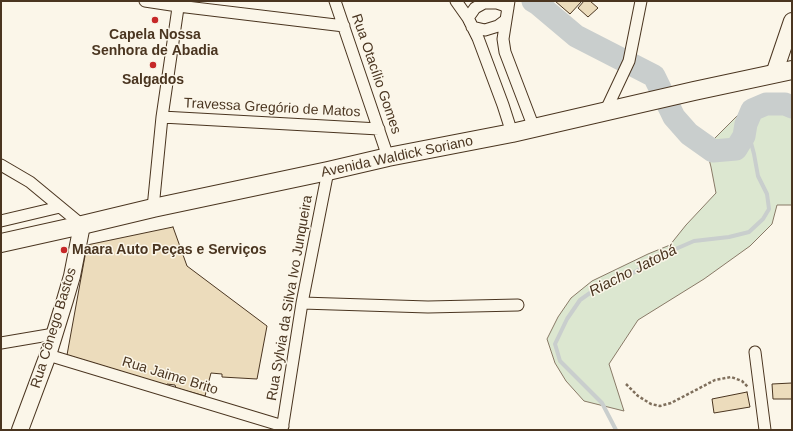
<!DOCTYPE html>
<html>
<head>
<meta charset="utf-8">
<style>
  body { margin:0 }
  #map { position:relative; width:793px; height:431px; overflow:hidden; background:#fbf6e9; font-family:Arial,sans-serif }
  canvas { display:block }
  .frame { position:absolute; inset:0; border:2px solid #4a3520; pointer-events:none }
</style>
</head>
<body>
<div id="map">
<canvas width="793" height="431"></canvas>
<div class="frame"></div>
</div>
<script>
const g = document.querySelector('canvas').getContext('2d');
g.lineJoin = 'round';
function fill(path, color) { g.fillStyle = color; g.fill(path, 'evenodd'); }
const shape = rows => new Path2D(rows.map(r => 'M' + r).join(''));
function trace(path, color, width, dash) { g.strokeStyle = color; g.lineWidth = width; g.lineCap = dash ? 'butt' : 'round'; g.setLineDash(dash || []); g.stroke(path); }
function label(font, color, halo, rows, align = 'center') {
  g.font = font + ' Arial,sans-serif'; g.lineWidth = 3; g.setLineDash([]); g.textBaseline = 'middle'; g.strokeStyle = halo; g.fillStyle = color; for (const [text, x, y, turn = 0] of rows) {
    g.save(); g.translate(x, y); g.rotate((+turn || 0) * Math.PI / 180); g.textAlign = isNaN(turn) ? turn : align; if (halo) g.strokeText(text, 0, 0); g.fillText(text, 0, 0); g.restore();
  }
}
const green = shape([
  [763,102,785,104,792,107,792,205,777,205,772,224,750,246,704,279,638,320,609,364,624,411,584,401,566,381,555,363,547,339,558,317,571,298,592,281,648,254,670,245,686,225,716,193,711,167,709,159,714,139,745,108,763,102]
]);
const stream = shape([
  [616,430,602,403,560,361,555,344,567,319,580,300,597,288,619,281,671,251,694,241,729,237,749,232,763,219,769,209,767,194,758,176,754,154,746,124]
]);
const river = shape([
  [533,1,538,4,576,36,654,76,674,117,689,134,713,151,736,149,744,136,746,124,752,110,766,104,785,104,792,107]
]);
const building = shape([
  [555,1,582,1,570,14,555,1],
  [584,1,590,1,598,8,588,17,578,8,584,1],
  [173,227,187,266,267,326,257,379,222,377,222,374,211,373,205,396,176,388,175,385,167,384,166,385,67,355,87,245,173,227],
  [792,383,792,399,773,399,772,384,792,383],
  [747,392,750,407,714,413,712,399,747,392]
]);
const path = shape([
  [626,384,638,396,651,404,660,406,671,403,715,380,731,377,742,381,748,387]
]);
const street = shape([
  [145,1,178,6,344,26],
  [335,1,388,157],
  [456,1,468,18,478,38,503,105,512,133],
  [509,1,503,39,505,52,534,128],
  [468,18,475,8,484,3,497,3,503,5,508,8],
  [472,27,485,30,498,26,506,20],
  [605,112,629,61,641,1],
  [162,117,379,129],
  [1,165,30,182,82,225],
  [153,208,162,117,179,1],
  [1,221,60,207],
  [302,303,428,307,518,305],
  [1,343,54,334],
  [755,352,765,430],
  [48,355,283,426],
  [282,430,302,303,328,171]
]);
const secondary = shape([
  [774,74,792,21],
  [20,430,48,355,65,300,72,276,82,225]
]);
const primary = shape([
  [1,243,82,225,153,208,328,171,388,157,512,133,694,91,792,70]
]);
const markers = [
  [155,20,4,"#c62828"],
  [153,65,4,"#c62828"],
  [64,250,4,"#c62828"]
];
const poiNames = [
  ["Capela Nossa",155,35],
  ["Senhora de Abadia",155,51],
  ["Salgados",153,80],
  ["Maara Auto Peças e Serviços",72,250,"left"]
];
const streetNames = [
  ["Rua Otacílio Gomes",376,74,71],
  ["Travessa Gregório de Matos",272,108,3],
  ["Avenida Waldick Soriano",397,157,-12],
  ["Rua Sylvia da Silva Ivo Junqueira",290,298,-80],
  ["Rua Cônego Bastos",54,328,-73],
  ["Rua Jaime Brito",170,376,17]
];
const waterNames = [
  ["Riacho Jatobá",633,271,-27]
];
fill(green, '#dce7d0');
trace(green, '#887966', 1);
trace(stream, '#c9cecd', 4);
trace(river, '#c9cecd', 23);
fill(building, '#ecdcbc');
trace(building, '#4a3520', 1);
trace(street, '#4a3520', 13);
trace(secondary, '#4a3520', 18);
trace(primary, '#4a3520', 20);
trace(path, '#7f6f5c', 2.5, [3, 2]);
trace(street, '#fbf6e9', 11);
trace(secondary, '#fbf6e9', 16);
trace(primary, '#fbf6e9', 18);
for (const [x, y, r, color] of markers) { const dot = new Path2D(); dot.arc(x, y, r, 0, 2 * Math.PI); g.fillStyle = color; g.fill(dot); trace(dot, '#fbf6e9', 1.5); }
label('bold 14px', '#4a3520', '#fbf6e9', poiNames);
label('14px', '#4a3520', '#fbf6e9', streetNames);
label('italic 15px', '#4a3520', '#fbf6e9', waterNames);
</script>
</body>
</html>
